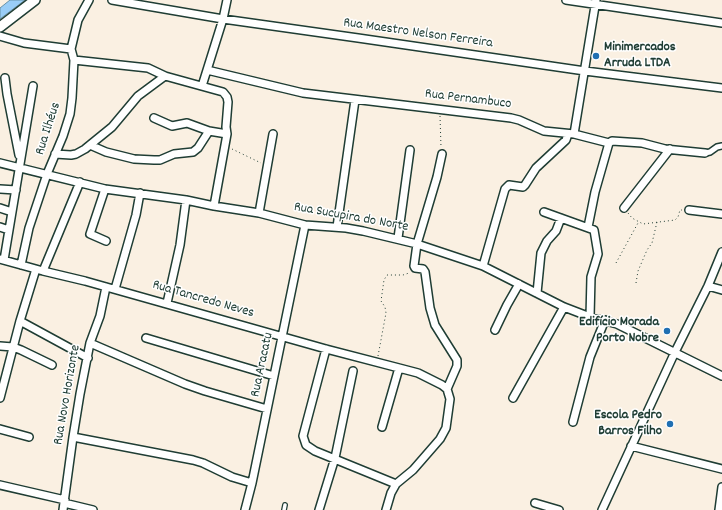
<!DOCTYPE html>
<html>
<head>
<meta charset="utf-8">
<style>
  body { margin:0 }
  canvas { display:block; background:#faf0e2 }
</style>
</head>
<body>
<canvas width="722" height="510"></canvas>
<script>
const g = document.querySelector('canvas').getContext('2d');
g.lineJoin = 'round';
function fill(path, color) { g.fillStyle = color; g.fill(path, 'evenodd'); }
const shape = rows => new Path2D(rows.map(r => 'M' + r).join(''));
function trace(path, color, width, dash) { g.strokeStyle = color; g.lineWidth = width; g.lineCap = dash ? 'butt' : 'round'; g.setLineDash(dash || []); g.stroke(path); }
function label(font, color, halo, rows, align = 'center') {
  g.font = font + ' Dekko,sans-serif'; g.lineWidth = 3; g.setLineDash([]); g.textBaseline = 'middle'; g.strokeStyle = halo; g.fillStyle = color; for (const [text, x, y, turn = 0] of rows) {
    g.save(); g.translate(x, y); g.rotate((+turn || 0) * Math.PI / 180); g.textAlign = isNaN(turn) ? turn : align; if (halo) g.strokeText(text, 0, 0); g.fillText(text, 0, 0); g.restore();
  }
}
const water = shape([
  [10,0,25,0,0,19,0,8,10,0]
]);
const path = shape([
  [440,116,441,147],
  [232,149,261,163],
  [628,213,632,218,643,224,675,220,678,217,680,210,682,210],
  [616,263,638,223],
  [636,283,638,271,647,250,652,243,657,222],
  [378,356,386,313,385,307,381,301,384,280,387,275,403,275,409,273]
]);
const service = shape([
  [284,510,285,505]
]);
const pedestrian = shape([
  [705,153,710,152,717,147,722,146]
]);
const minor = shape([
  [112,0,223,19,358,38,585,71,722,88],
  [566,0,722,23],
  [0,36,24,43,71,49],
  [74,60,148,68,165,76,223,92,227,97,228,102,226,127,227,134,214,206],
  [207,70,303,93,511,118,519,120,544,131,574,134,609,143,612,141,642,143,665,149,705,153],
  [5,78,7,94,19,155],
  [202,86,223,19,227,0],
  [154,118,172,126,187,123,209,131],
  [574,134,596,0],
  [90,145,106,152,134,159,154,160,160,160,174,154,193,152,198,148,209,131,227,134],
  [55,154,71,155,76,154,85,149,112,127,138,96,165,76],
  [442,154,437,177,417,244,414,266,415,268,423,269,425,272,430,308,435,325,457,360,457,366,447,389],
  [0,163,105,189,186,200,214,206,259,213,305,225,346,228,363,231,417,244,483,266,564,307,590,317,617,324,722,376],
  [0,189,16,190],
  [105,189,90,234,106,241],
  [0,208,12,212],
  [624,208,670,149],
  [689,210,722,214],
  [544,212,594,230,598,254,591,277,590,317],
  [259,213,273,134],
  [0,227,9,230],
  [337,227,355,100],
  [588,227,595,192,609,143],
  [398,238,410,150],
  [0,259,43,271,85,281,326,349,399,368,418,373,442,385,447,389,450,399,446,428,440,439,420,462,413,470,396,484,391,493,386,510],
  [4,260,33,86],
  [21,265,29,228,47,174,63,136,70,114,72,98,74,60,71,49,78,20,89,0],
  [483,266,505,189,509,185,523,187,525,185,536,168,566,140,568,134],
  [43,271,80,182],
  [708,286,722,290],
  [115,289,136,215,140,193],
  [537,293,541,253,547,241,556,231,561,218],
  [167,303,180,245,186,200],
  [20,321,88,358],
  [495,330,507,305,519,284],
  [146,338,274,376],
  [90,343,185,384,205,391,267,409],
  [0,346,13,347,21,350,52,365],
  [326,349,303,436,306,445,315,451,396,484],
  [0,398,20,321,36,269],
  [513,398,564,307],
  [573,422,590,357,605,320],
  [382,427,399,368],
  [0,429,29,437],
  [73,437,193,460,203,463,232,477,252,483],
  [631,446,722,469],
  [0,485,65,500],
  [64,503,93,510],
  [535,503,559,510],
  [63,510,73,437,80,394,90,343,100,316,106,287],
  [245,510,252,483,305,225],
  [319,510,335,458,353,371],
  [602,510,675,352,708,286,722,252],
  [719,510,722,487]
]);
const tertiary = shape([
  [0,27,35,0]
]);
const markers = [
  [596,56,4,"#1f6fb2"],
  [667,331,4,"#1f6fb2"],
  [670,424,4,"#1f6fb2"]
];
const streetNames = [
  ["Rua Maestro Nelson Ferreira",418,34,8],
  ["Rua Pernambuco",468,100,7],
  ["Rua Ilhéus",49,129,-72],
  ["Rua Sucupira do Norte",351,218,10],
  ["Rua Tancredo Neves",203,300,16],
  ["Rua Aracatu",263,365,-78],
  ["Rua Novo Horizonte",68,395,-80]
];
const poiNames = [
  ["Minimercados",604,48,"left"],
  ["Arruda LTDA",604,64,"left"],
  ["Edifício Morada",659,323],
  ["Porto Nobre",659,339],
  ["Escola Pedro",662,416],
  ["Barros Filho",662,432]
];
fill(water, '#99cdf7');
trace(water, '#6893a9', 1);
trace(service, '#1f3d34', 6);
trace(pedestrian, '#1f3d34', 8);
trace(minor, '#1f3d34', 10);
trace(tertiary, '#1f3d34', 12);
trace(path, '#1f3d34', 1, [1, 3]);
trace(service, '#fff', 3.5);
trace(pedestrian, '#fff', 5);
trace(minor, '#fff', 7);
trace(tertiary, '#fff', 9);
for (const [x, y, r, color] of markers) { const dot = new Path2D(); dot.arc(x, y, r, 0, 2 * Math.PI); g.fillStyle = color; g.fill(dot); trace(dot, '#fff', 1.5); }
label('14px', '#1f3d34', '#fff', streetNames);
label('bold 14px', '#1f3d34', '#fff', poiNames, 'right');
</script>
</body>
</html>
